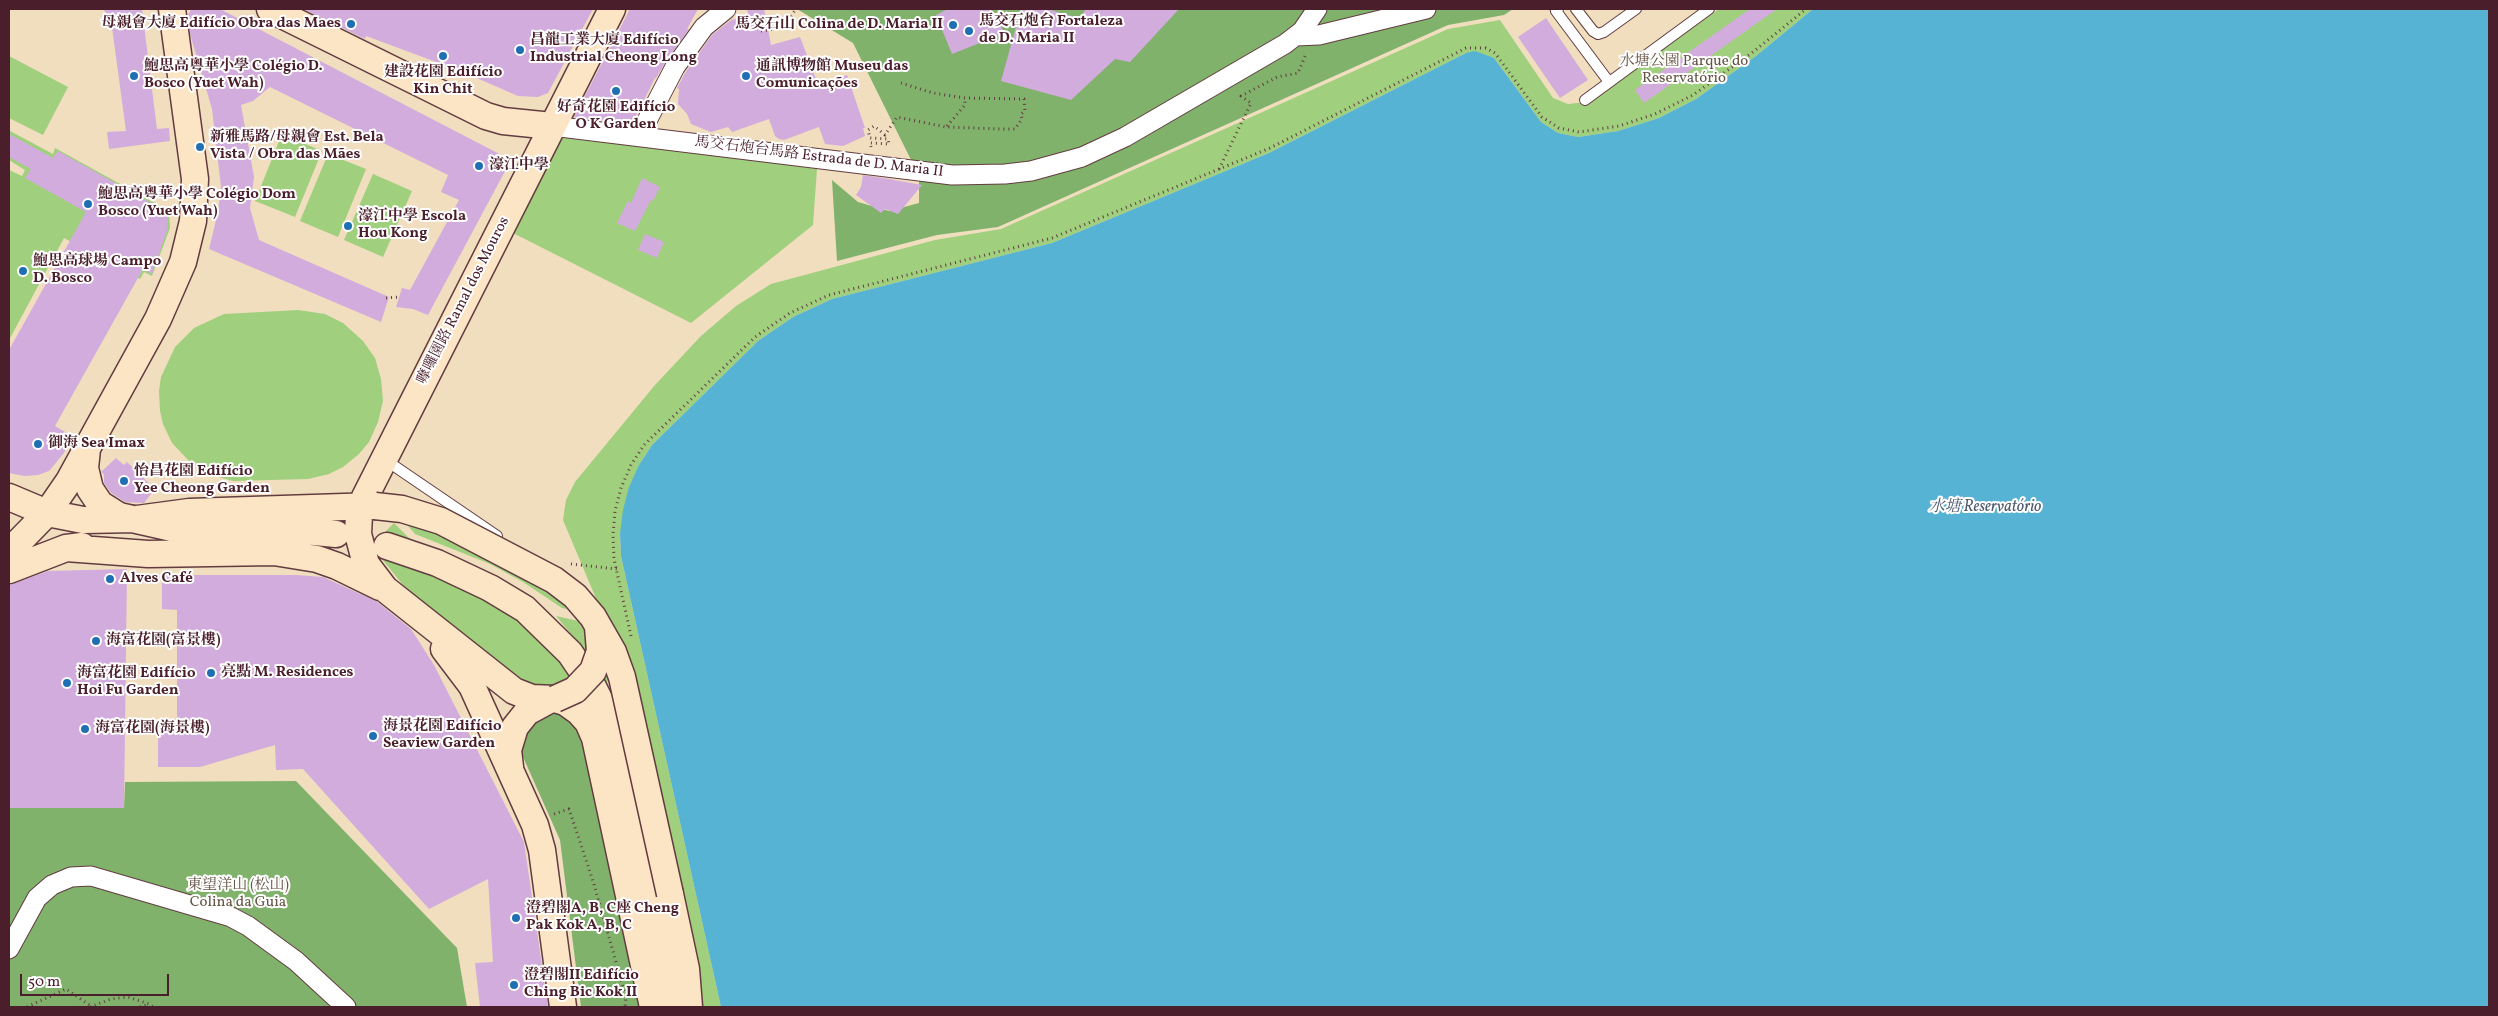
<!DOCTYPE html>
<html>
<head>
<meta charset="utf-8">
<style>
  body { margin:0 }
  #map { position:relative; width:2498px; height:1016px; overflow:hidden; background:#f0debf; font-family:Vollkorn,serif }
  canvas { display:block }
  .frame { position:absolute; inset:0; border:10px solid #4a1f2b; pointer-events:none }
  .scale { position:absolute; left:20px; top:974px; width:149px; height:22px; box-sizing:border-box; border:2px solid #4a1f2b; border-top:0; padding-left:6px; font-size:15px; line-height:18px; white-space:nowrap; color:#4a1f2b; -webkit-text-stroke:4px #fff; paint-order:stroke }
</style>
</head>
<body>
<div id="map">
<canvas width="2498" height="1016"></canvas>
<div class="frame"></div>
<div class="scale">50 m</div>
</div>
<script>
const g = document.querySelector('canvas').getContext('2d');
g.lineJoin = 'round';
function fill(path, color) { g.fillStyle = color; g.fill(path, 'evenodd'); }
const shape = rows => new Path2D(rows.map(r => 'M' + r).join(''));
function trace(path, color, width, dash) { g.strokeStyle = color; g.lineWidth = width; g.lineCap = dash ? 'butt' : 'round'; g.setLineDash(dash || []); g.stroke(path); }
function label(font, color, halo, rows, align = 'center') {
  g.font = font + ' Vollkorn,"Noto Serif SC",serif'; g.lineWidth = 4; g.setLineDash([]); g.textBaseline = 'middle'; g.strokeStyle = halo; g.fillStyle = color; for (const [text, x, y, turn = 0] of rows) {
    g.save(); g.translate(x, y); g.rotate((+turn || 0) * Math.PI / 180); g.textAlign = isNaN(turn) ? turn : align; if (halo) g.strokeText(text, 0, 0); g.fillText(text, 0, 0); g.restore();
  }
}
const green = shape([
  [1719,9,1813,9,1756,56,1696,99,1659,118,1618,131,1578,137,1558,133,1541,122,1494,58,1466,53,1269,153,1052,243,832,299,793,317,758,341,652,445,639,465,620,534,621,556,721,1007,699,1007,616,646,563,520,566,500,575,482,655,385,701,336,736,306,771,284,935,240,1001,229,1448,29,1500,20,1553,98,1568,104,1587,102],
  [9,56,68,87,43,135,9,118],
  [10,131,53,154,55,148,169,211,170,228,152,276,144,272,140,279,64,238,9,340,9,170,22,176,25,170,9,160],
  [282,134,322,151,295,217,255,201],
  [561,134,817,169,813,225,691,323,511,232],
  [328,154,366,169,338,237,300,221],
  [373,174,412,191,383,257,344,240],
  [298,310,325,314,343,323,363,341,375,358,381,379,383,401,378,422,369,442,359,454,343,467,329,474,308,479,233,481,212,475,192,464,172,443,163,424,160,411,159,391,161,377,175,347,194,328,224,314],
  [415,519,541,582,576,611,562,608,523,582,490,564,415,534,403,520],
  [394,523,412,541,384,533],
  [382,559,426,573,476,594,514,615,560,658,576,682,548,694,507,678,403,585],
  [556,616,587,623,614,670,605,686,582,647]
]);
const forest = shape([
  [797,9,1513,9,1504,15,1448,25,998,227,937,235,837,261,832,180,858,202,889,211,919,203,919,176,853,43],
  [553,711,563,713,580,725,640,1007,581,1007,560,840,523,757,520,746,526,726],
  [296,781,457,948,467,1007,9,1007,9,808,124,808,125,782]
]);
const water = shape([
  [1813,9,2489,9,2489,1007,721,1007,621,556,620,534,623,510,629,487,639,465,652,445,758,341,793,317,832,299,1052,243,1269,153,1466,53,1475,51,1494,58,1541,122,1558,133,1578,137,1618,131,1659,118,1696,99,1756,56]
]);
const building = shape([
  [103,9,142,9,157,129,169,128,170,141,109,149,107,132,126,131,111,20],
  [191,9,220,9,511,160,428,315,413,309,396,307,402,288,410,290,459,200,441,192,448,175,270,87,253,101,241,105,254,177,250,208,259,240,389,297,381,322,209,249,218,212,221,187,212,109,190,34,188,15],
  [303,9,593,9,548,93,538,97,518,96,463,72,366,36,365,39],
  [630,9,698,9,687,29,689,29,666,61,656,78,655,78,632,124,574,117],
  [747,9,764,9,771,45,800,37,818,84,847,75,865,128,863,128,865,136,843,146,825,144,819,127,784,140,779,139,775,136,769,119,732,132,728,127,711,132,691,124,687,114,678,104,679,89,677,88,685,73,712,35,731,20,748,16],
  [948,9,990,9,1005,33,952,54,936,15],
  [1021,9,1047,9,1082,19,1085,9,1179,9,1130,62,1115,59,1071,100,1001,81],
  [1750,9,1777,9,1644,103,1635,90],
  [1546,18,1588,80,1560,98,1518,37],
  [9,134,53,158,58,151,167,212,168,228,152,274,143,269,55,426,72,436,64,453,49,471,38,475,24,476,9,473,9,350,86,212,25,178,31,169,9,157],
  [863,175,889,179,922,185,898,214,885,209,881,213,856,195,861,187],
  [642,178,660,187,653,201,651,200,635,231,617,223,628,201,631,203],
  [645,234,664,242,657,258,638,250],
  [116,458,124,465,127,462,155,489,144,503,125,502,111,493,104,483,104,474,101,472],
  [127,569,124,808,9,808,9,585,48,571],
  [162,575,296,575,323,577,376,601,411,629,434,665,524,842,548,1007,480,1007,475,963,493,962,488,879,429,909,303,769,276,770,275,745,200,767,158,767,158,719,177,719,177,610,162,609]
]);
const path = shape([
  [761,31,790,27,791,16,796,9],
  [947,126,965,105,965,98],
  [871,147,870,143,889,144,888,139,870,138,868,130,874,126,885,135,897,117,946,127,1001,129,1015,129,1022,119,1021,114,1025,111,1024,99,965,98,933,93,901,83],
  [1219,169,1251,103,1241,96,1277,77,1298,73,1306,54],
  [386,298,399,297],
  [571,564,617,569],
  [631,636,614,559,613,535,615,511,621,488,631,465,644,445,755,337,790,313,829,295,1052,238,1270,148,1466,48,1486,48,1495,53,1542,117,1559,128,1579,132,1619,126,1655,114,1693,95,1753,52,1806,9],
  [554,814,569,809,593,881,626,997,625,1007],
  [27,1007,66,989,91,1006],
  [90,1007,111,999,128,997,149,1004,153,1007],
  [140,1007,149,1004]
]);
const lane = shape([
  [1558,9,1556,11,1609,82],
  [1576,9,1593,31,1598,34,1604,32,1636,9],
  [1585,100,1709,9],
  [384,459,497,536]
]);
const street = shape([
  [1296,36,1319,35,1426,9],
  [552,126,952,175,1005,174,1031,171,1082,157,1125,137,1285,44,1302,31,1317,9],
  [639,136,675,67,704,27,726,9],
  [9,949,37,898,52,885,71,877,91,876,231,917,248,926,296,961,346,1007]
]);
const secondary = shape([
  [270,9,486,116,503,121,552,126],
  [612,9,365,497,359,515,358,534,366,564,385,589,514,691,532,698,555,699,565,702,579,712,588,722,595,738,653,1007],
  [87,449,85,468,90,489,100,504,119,516,190,532,283,529,336,534],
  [9,497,47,513,83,520,137,519,189,512,375,506],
  [387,546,437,563,490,588,525,609,570,653,593,687,602,705,616,744,666,969,671,1007],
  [66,548,148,554,274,552,317,559,337,566,380,587],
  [9,552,47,513,69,481,158,319,183,262,193,221,195,179,172,9],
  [9,570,66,548,82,546],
  [444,649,472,686,535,825,542,850,563,1007],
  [510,767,508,750,515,727,527,712,551,699],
  [670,894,686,969,689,1007]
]);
const secondaryBridge = shape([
  [375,506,402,509,441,521,554,580,575,596,593,617,613,652,622,677,670,894],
  [555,699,575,690,593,671,600,651,598,627]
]);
const markers = [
  [351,24,5,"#1f6fb2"],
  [953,25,5,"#1f6fb2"],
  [969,31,5,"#1f6fb2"],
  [520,50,5,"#1f6fb2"],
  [443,56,5,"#1f6fb2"],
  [134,76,5,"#1f6fb2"],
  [746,76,5,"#1f6fb2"],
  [616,91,5,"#1f6fb2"],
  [200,147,5,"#1f6fb2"],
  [479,166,5,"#1f6fb2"],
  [88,204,5,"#1f6fb2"],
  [348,226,5,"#1f6fb2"],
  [23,271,5,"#1f6fb2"],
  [38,444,5,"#1f6fb2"],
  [124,481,5,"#1f6fb2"],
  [110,579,5,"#1f6fb2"],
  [96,641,5,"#1f6fb2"],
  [211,673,5,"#1f6fb2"],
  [67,683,5,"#1f6fb2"],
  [85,729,5,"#1f6fb2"],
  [373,736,5,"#1f6fb2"],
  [516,918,5,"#1f6fb2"],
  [514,985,5,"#1f6fb2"]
];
const poiNames = [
  ["馬交石炮台 Fortaleza",979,22],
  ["de D. Maria II",979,39],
  ["母親會大廈 Edifício Obra das Maes",341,24,"right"],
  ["馬交石山 Colina de D. Maria II",943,25,"right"],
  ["昌龍工業大廈 Edifício",530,41],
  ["Industrial Cheong Long",530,58],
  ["鮑思高粵華小學 Colégio D.",144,67],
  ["Bosco (Yuet Wah)",144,84],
  ["通訊博物館 Museu das",756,67],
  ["Comunicações",756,84],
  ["建設花園 Edifício",443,73,"center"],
  ["Kin Chit",443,90,"center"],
  ["好奇花園 Edifício",616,108,"center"],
  ["O K Garden",616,125,"center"],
  ["新雅馬路/母親會 Est. Bela",210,138],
  ["Vista / Obra das Mães",210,155],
  ["濠江中學",489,166],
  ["鮑思高粵華小學 Colégio Dom",98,195],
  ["Bosco (Yuet Wah)",98,212],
  ["濠江中學 Escola",358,217],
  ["Hou Kong",358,234],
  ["鮑思高球場 Campo",33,262],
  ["D. Bosco",33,279],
  ["御海 Sea Imax",48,444],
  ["怡昌花園 Edifício",134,472],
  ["Yee Cheong Garden",134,489],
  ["Alves Café",120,579],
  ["海富花園(富景樓)",106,641],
  ["亮點 M. Residences",221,673],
  ["海富花園 Edifício",77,674],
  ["Hoi Fu Garden",77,691],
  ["海景花園 Edifício",383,727],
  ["Seaview Garden",383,744],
  ["海富花園(海景樓)",95,729],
  ["澄碧閣A, B, C座 Cheng",526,909],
  ["Pak Kok A, B, C",526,926],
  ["澄碧閣II Edifício",524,976],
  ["Ching Bic Kok II",524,993]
];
const parkNames = [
  ["水塘公園 Parque do",1684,62],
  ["Reservatório",1684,79],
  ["東望洋山 (松山)",238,886],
  ["Colina da Guia",238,903]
];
const streetNames = [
  ["馬交石炮台馬路 Estrada de D. Maria II",819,158,7],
  ["嚤囉園路 Ramal dos Mouros",464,301,-63]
];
const waterNames = [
  ["水塘 Reservatório",1985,508]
];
fill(green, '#a0cf7d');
fill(forest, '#80b26c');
fill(water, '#56b3d4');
fill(building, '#d3acde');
trace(lane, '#633c41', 12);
trace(street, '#633c41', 21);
trace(secondary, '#633c41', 29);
trace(path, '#633c41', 3, [1, 4]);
trace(lane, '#fff', 10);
trace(street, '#fff', 19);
trace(secondary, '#fce5c4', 26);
trace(secondaryBridge, '#633c41', 29, []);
trace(secondaryBridge, '#fce5c4', 26);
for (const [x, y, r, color] of markers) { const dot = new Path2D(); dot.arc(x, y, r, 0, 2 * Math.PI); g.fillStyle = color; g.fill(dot); trace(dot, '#fff', 2); }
label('bold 15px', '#4a1f2b', '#fff', poiNames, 'left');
label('15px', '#645444', '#fff', parkNames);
label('15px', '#4a1f2b', '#fff', streetNames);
label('italic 16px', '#4f5a6f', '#fff', waterNames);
</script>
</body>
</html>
